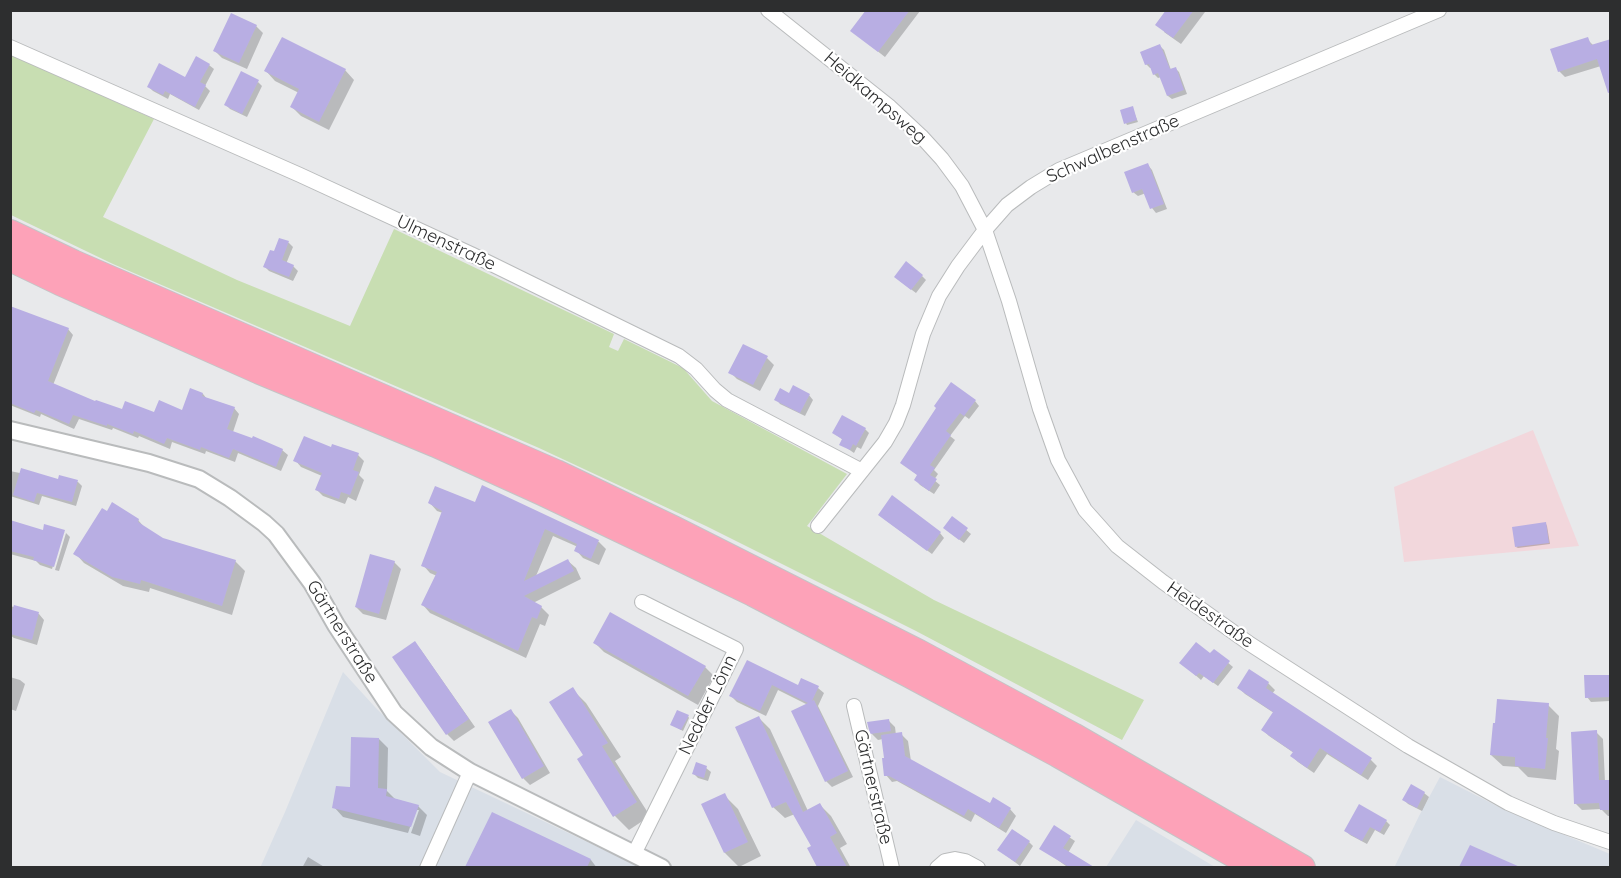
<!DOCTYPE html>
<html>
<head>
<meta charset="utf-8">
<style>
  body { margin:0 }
  #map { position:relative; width:1621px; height:878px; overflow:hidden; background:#e8e9eb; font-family:Quicksand,sans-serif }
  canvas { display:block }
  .frame { position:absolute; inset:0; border:12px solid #2d2e2f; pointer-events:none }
</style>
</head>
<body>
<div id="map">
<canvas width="1621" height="878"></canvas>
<div class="frame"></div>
</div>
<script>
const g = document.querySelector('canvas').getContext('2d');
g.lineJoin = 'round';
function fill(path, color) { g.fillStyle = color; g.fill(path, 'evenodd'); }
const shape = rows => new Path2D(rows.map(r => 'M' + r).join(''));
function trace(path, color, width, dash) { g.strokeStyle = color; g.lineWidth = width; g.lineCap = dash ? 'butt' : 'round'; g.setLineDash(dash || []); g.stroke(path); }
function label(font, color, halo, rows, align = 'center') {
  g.font = font + ' Quicksand,sans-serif'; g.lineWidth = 4.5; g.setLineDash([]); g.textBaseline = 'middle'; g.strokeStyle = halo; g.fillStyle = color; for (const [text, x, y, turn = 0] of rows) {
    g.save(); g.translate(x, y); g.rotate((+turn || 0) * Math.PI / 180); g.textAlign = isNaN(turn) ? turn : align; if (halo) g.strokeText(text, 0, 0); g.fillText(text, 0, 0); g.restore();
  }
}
const built = shape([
  [343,672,375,707,440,772,640,867,260,868,285,812],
  [1440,777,1505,810,1610,854,1610,867,1394,868,1419,816],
  [1136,820,1215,867,1106,867]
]);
const industrial = shape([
  [1533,430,1579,546,1404,562,1394,487]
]);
const green = shape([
  [10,54,154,119,103,217,237,280,350,326,394,229,614,334,609,347,618,351,624,339,683,368,712,401,847,474,807,526,934,600,1144,700,1122,740,916,631,706,526,539,448,113,264,11,215]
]);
const shadow = shape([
  [868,10,920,10,920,11,885,57,858,36],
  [1168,10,1203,10,1205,12,1181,44,1164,32],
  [256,26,263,33,247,69,222,58,215,51],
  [1587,39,1593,45,1610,40,1610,93,1601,66,1565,77,1559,71],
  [1160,46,1164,50,1171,70,1175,68,1179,72,1187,94,1172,99,1168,96,1161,77,1158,78,1154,74,1152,68,1150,68,1146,64],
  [209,65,214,69,205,86,210,91,199,110,170,94,168,99,153,91,148,86,186,79],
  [345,70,354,80,329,130,301,116,292,107,299,93,275,81,266,71],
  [258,82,262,86,247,117,230,109,226,105],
  [1132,107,1138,122,1127,125,1126,123],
  [1148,165,1152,170,1167,209,1156,213,1152,208,1146,193,1138,196,1133,192],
  [280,239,289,243,293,247,286,264,293,266,298,271,293,281,269,271,265,267,275,253],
  [922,276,926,280,916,293,900,281],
  [10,307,68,329,73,335,53,385,96,403,123,411,155,414,183,412,191,390,203,394,207,399,234,408,239,414,233,432,282,450,288,455,281,471,238,453,235,462,206,451,205,454,172,442,170,449,139,436,138,438,113,428,112,430,79,419,74,429,41,414,40,417,10,405],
  [767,358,774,365,760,391,737,379,730,372],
  [790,395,809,395,813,400,805,416,780,404,776,399],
  [975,401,979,406,969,419,965,416,950,436,955,440,934,470,938,474,934,480,940,485,934,494,920,485,916,480,919,476,902,463,938,408],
  [865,429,869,433,861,449,857,447,854,453,841,444,843,440,834,433],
  [332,449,358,455,364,461,359,475,364,480,356,501,348,497,345,504,323,496,317,490,322,476,301,467,295,460],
  [10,471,59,481,60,477,78,482,82,486,76,506,42,496,39,505,10,496],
  [483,487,599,542,606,549,599,565,583,558,576,550,578,547,553,536,536,576,568,561,576,568,581,579,533,603,541,607,549,615,545,626,540,624,526,658,430,613,423,605,437,576,430,573,423,565,443,513,437,511,430,503,476,504],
  [952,518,971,534,964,543,949,532],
  [884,519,940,533,944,538,932,554],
  [138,520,146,529,163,539,235,561,245,571,232,615,150,588,149,592,123,586,84,563,75,553],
  [10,522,44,531,66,533,63,533,52,569,40,565,36,561,10,554],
  [1546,524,1547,526,1550,544,1518,548,1516,547],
  [66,533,70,537,59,571,55,570],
  [394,562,401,569,386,620,363,614,356,607],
  [10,606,39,614,44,620,37,645,14,638,10,635],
  [415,643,421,650,475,727,454,741,447,734,394,657],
  [595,643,705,667,714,676,698,705,604,652],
  [1214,651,1233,667,1218,686,1204,676,1201,680,1186,667,1210,656],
  [748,662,799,687,802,680,818,688,824,693,818,706,853,777,832,787,826,781,808,705,778,690,766,716,737,702,731,696],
  [1250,671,1268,683,1275,690,1272,694,1371,760,1377,766,1368,780,1327,754,1314,773,1298,762,1292,756,1294,753,1269,736,1263,730,1274,713,1245,694,1239,688],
  [1610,676,1610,701,1591,702,1587,697],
  [10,677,20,680,25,684,16,711,10,709],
  [572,689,586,703,621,757,615,761,650,816,629,830,615,816,585,756],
  [1548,705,1559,716,1556,749,1559,751,1556,780,1528,777,1518,767,1503,766,1491,755],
  [511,711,518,718,550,773,530,785,523,778],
  [688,716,689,718,683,731,672,725],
  [759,718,770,729,808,811,820,805,831,816,847,844,840,848,851,868,819,868,809,849,813,847,795,814,785,818,773,807],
  [888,720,895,727,896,735,901,734,908,741,911,761,991,805,1010,809,1016,816,1006,833,975,814,971,822,897,781,892,782,886,775,886,759,883,739,878,740,871,733],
  [1596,732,1603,739,1605,782,1610,782,1610,816,1608,816,1601,809,1582,810,1575,803],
  [379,739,388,748,387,791,395,799,418,806,427,815,420,836,411,833,419,810,416,810,408,833,343,817,334,807,352,789],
  [706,768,711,772,708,781,698,778,694,774],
  [1424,793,1429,797,1422,811,1408,804,1404,800],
  [724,795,738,809,761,856,739,867,725,853],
  [493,814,591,860,597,868,467,868],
  [1386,821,1390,825,1384,835,1375,830,1367,844,1350,835,1346,831],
  [1054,827,1075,841,1068,853,1091,868,1066,868,1066,866,1041,848],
  [1029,842,1033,846,1020,866,999,850],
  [1470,847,1516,868,1461,868],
  [308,857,326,868,302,868]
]);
const building = shape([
  [866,10,910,10,878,52,850,31],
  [1166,10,1194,10,1173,38,1155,25],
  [231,13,257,25,239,63,213,51],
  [282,37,346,69,319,122,290,107,299,89,264,71],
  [1588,37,1591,45,1611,39,1611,92,1608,93,1597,59,1558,72,1550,49],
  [1160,44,1170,69,1176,67,1184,90,1167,96,1158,73,1153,75,1149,64,1145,65,1140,52],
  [196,56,210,64,200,82,206,85,195,107,165,91,163,95,147,87,159,63,185,77],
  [241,71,259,80,242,114,224,105],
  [1133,106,1137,120,1124,124,1120,110],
  [1148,163,1164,204,1150,209,1142,189,1132,193,1124,172],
  [279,238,289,241,282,260,294,265,289,277,263,267,270,250,274,251],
  [906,261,923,275,911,290,894,277],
  [10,306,69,328,48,381,95,401,96,400,122,409,125,401,154,412,159,400,182,410,190,388,203,393,202,396,235,407,227,429,252,438,253,436,283,449,276,467,233,449,229,458,201,447,200,450,167,438,164,444,134,431,133,434,107,424,107,426,73,415,69,424,36,410,34,413,10,403],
  [743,344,768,356,753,385,728,373],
  [951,382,976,400,964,416,960,413,946,431,951,435,930,465,935,468,930,475,937,479,929,491,914,480,917,475,900,463,936,408,934,406],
  [793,385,810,394,800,413,774,400,780,388,789,393],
  [842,415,866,428,856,446,853,444,850,450,839,445,842,439,832,433],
  [304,436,331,447,332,444,359,453,353,470,359,472,350,495,341,492,339,499,315,490,322,473,293,461],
  [21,468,58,479,59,475,78,480,72,502,37,493,34,502,13,495],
  [482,485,599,540,591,559,574,551,577,544,545,529,524,581,568,559,574,571,524,596,542,606,537,619,532,617,518,651,421,605,437,572,421,566,442,511,428,503,435,486,475,502],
  [892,495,941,532,927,551,878,515],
  [112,502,139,519,138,522,163,538,236,560,222,606,141,580,140,584,112,577,73,554,102,508,107,511],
  [952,516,968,528,959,540,943,528],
  [10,520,43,530,44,524,65,530,54,567,33,560,34,557,10,551],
  [1546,522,1549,543,1515,547,1512,527],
  [370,554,395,561,379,614,355,607],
  [14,605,39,612,32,640,10,634,10,617],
  [610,612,706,666,688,696,593,643],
  [415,641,469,719,446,735,392,657],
  [1196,642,1210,653,1214,649,1230,661,1213,683,1199,673,1196,676,1179,663],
  [747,660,798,685,801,678,819,686,812,701,814,700,848,771,825,782,791,711,808,703,772,685,760,711,729,696],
  [1249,669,1269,682,1266,688,1372,758,1361,775,1320,748,1307,768,1290,756,1293,752,1261,730,1273,712,1237,688],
  [1584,675,1611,675,1611,697,1585,698],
  [573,687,608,743,602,746,637,802,613,817,577,759,583,755,549,702],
  [1497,699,1549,703,1546,738,1548,738,1545,769,1515,766,1515,757,1490,755,1493,723,1495,723],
  [511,709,544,766,522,779,488,722],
  [677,710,689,715,681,730,670,725],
  [759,716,803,812,820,803,837,833,830,837,847,867,817,867,807,848,811,846,786,802,772,808,735,727],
  [889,719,891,731,870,734,867,722],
  [1597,730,1599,780,1611,780,1611,810,1600,810,1599,803,1574,804,1571,732],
  [902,732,905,756,990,803,993,797,1011,808,999,828,968,809,964,816,889,776,884,776,882,758,884,758,881,735],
  [351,737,379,738,378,788,387,789,386,796,419,805,411,827,332,808,336,786,350,787],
  [696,762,707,766,704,778,692,774],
  [1411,784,1425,792,1417,808,1402,800],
  [725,793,748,842,724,853,701,804],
  [1359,804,1387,820,1380,832,1370,827,1362,841,1344,831],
  [492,812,591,859,587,867,465,867],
  [1054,825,1071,836,1063,848,1094,867,1069,867,1039,849],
  [1012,829,1030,841,1015,862,997,850],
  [1470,845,1520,867,1459,867]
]);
const minor = shape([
  [768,10,890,107,921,136,942,159,962,186,985,230,1009,301,1040,409,1058,460,1085,510,1117,546,1163,582,1250,644,1408,746,1508,803,1554,823,1610,842],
  [10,47,300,175,471,254,679,356,696,369,715,390,727,400,862,471],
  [818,526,885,442,896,423,903,405,923,334,939,296,958,266,985,230,1007,205,1031,187,1059,170,1439,10],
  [854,706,892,868],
  [634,854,736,649,642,602],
  [427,868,470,772],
  [937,868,945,861,955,859,965,861,978,868]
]);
const tertiary = shape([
  [10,430,149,463,199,479,230,498,264,523,276,534,312,583,336,625,394,713,431,747,470,772,662,868]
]);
const motorway = shape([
  [10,233,73,263,556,473,673,529,919,653,1073,736,1302,868],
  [10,258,60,282,260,371,436,444,542,492,664,550,753,593,909,674,1058,754,1258,868]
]);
const streetNames = [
  ["Heidkampsweg",875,98,41],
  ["Schwalbenstraße",1113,149,-24],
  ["Ulmenstraße",446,243,25],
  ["Heidestraße",1210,615,35],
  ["Gärtnerstraße",342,632,58],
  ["Nedder Lönn",708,705,-64],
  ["Gärtnerstraße",873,787,77]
];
fill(built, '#d9dfe7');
fill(industrial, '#f2d7dc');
fill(green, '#c8deb2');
fill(shadow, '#0003');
fill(building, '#b8aee3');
trace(minor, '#b9bbbc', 16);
trace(tertiary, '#b9bbbc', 20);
trace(motorway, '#c4c4c5', 28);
trace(minor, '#fff', 14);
trace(tertiary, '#fff', 16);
trace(motorway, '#fda2b8', 26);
label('18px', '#2d2e2f', '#fff', streetNames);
</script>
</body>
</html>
